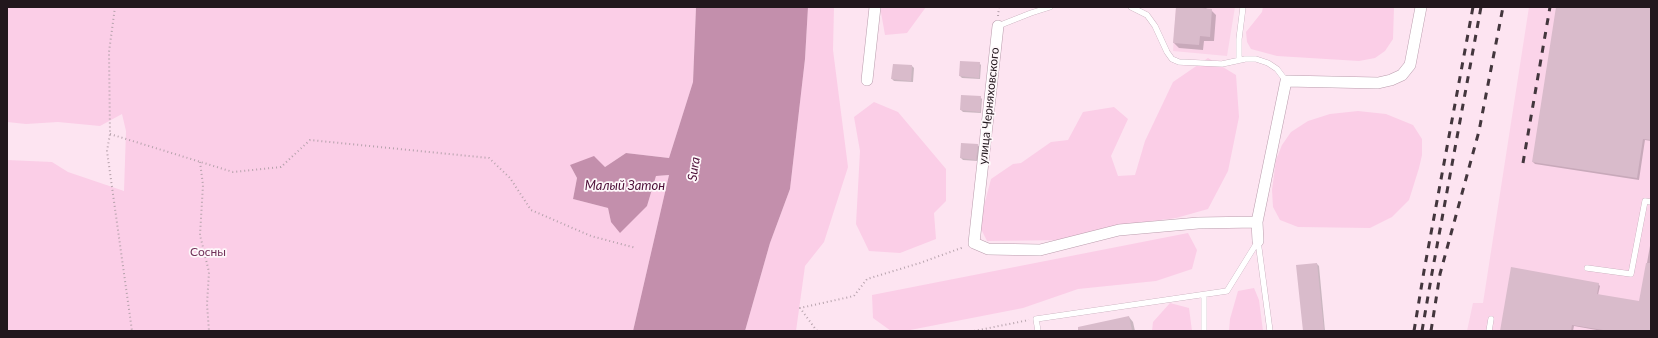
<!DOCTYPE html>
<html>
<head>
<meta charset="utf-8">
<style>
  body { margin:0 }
  #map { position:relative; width:1658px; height:338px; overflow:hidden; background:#fde4f1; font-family:Lato,sans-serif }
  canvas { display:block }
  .frame { position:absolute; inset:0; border:8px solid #22171d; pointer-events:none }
</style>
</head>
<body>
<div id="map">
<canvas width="1658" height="338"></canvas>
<div class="frame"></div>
</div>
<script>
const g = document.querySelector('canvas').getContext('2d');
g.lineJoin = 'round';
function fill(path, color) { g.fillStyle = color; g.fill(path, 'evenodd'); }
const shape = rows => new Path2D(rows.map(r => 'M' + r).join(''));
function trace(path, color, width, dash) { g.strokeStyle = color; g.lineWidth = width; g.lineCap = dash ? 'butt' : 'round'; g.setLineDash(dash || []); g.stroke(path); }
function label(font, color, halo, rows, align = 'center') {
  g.font = font + ' Lato,sans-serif'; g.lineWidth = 3.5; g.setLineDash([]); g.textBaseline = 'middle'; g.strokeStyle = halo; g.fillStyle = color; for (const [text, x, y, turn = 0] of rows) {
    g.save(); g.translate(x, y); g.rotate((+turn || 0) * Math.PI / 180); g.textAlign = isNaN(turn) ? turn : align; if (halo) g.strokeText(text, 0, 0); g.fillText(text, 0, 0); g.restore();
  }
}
const built = shape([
  [1176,7,1235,7,1227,56,1173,51],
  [1529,7,1651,7,1651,331,1467,331,1473,303,1483,303]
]);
const green = shape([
  [7,7,696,7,693,82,669,158,626,153,605,167,570,165,577,178,573,199,608,208,611,222,647,206,656,176,669,175,633,331,7,331,7,160,52,162,68,172,124,191,126,131,122,114,100,126,58,122,26,124,7,122],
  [808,7,834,7,833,50,848,167,824,242,805,266,796,331,745,331,770,243,790,189,805,59],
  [880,7,926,7,907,33,885,35],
  [1263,7,1394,7,1393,39,1385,51,1375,58,1359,61,1277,56,1251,49,1247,42,1246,32,1262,12],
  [1208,58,1236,75,1239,117,1228,171,1208,209,1176,218,1122,225,1070,240,987,241,979,225,991,179,1013,164,1021,163,1051,142,1068,140,1083,112,1114,107,1128,119,1111,156,1118,176,1135,175,1145,141,1173,82],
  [874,102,898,112,946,169,946,201,934,213,936,239,900,253,869,251,856,224,860,151,854,117],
  [1358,111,1386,114,1413,125,1422,139,1422,155,1419,168,1409,200,1392,217,1370,228,1298,227,1280,220,1273,207,1272,190,1276,160,1282,145,1291,132,1308,121,1330,114],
  [1188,233,1197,250,1192,269,1156,281,1078,289,1023,308,905,331,891,331,873,318,872,295],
  [1254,288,1259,300,1263,331,1229,331,1230,319,1238,291],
  [1170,303,1189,308,1192,331,1152,331,1153,322]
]);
const water = shape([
  [696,7,808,7,805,59,790,189,770,243,745,331,633,331,669,175,656,176,647,206,620,233,611,222,608,208,573,199,577,178,570,165,594,156,605,167,626,153,669,158,693,82]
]);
const shadow = shape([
  [1177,7,1207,7,1206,10,1211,10,1216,15,1214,41,1204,41,1203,50,1179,48,1174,43],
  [1557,7,1651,7,1651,141,1645,140,1639,180,1535,164,1533,162],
  [979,63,981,65,980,79,962,78,960,76],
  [912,66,914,68,913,82,894,81,892,79],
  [980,97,982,99,981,113,963,112,961,110],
  [977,145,980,147,978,161,963,160,961,158],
  [1651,240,1651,331,1602,331,1574,326,1573,331,1501,331,1598,284,1600,286,1598,295,1640,303],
  [1317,264,1319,266,1325,331,1304,331],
  [1129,317,1133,322,1135,331,1084,331]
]);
const building = shape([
  [1176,7,1202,7,1202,8,1212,9,1210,37,1200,36,1199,45,1173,43],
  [1556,7,1651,7,1651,140,1643,139,1637,178,1532,162],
  [960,61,980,62,979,78,959,76],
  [893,64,912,65,911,81,891,79],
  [961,95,981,96,980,112,960,110],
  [961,143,978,144,976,160,960,158],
  [1317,263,1324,331,1303,331,1296,265],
  [1646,263,1651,263,1651,331,1609,331,1572,325,1571,331,1500,331,1511,267,1599,283,1597,294,1639,301],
  [1129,316,1132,331,1078,331,1078,327]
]);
const path = shape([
  [115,7,109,52,110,134,107,151,132,331],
  [998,16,999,7],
  [110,134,233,172,281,167,310,140,489,158,510,178,531,210,591,236,636,248],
  [200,162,203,185,200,235,209,272,207,304,209,331],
  [817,331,800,308,854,296,867,279,920,263,964,247],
  [974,331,1029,320]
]);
const lane = shape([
  [1131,7,1147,15,1155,26,1167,52,1172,59,1179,62,1222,64,1245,59,1256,59,1268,63,1277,69,1286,81],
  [998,26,1031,13,1050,7],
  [1239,60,1239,39,1243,7],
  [1258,241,1270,331],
  [1587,268,1631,274,1645,201,1651,202],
  [1038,331,1036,319,1227,291,1258,241],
  [1204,331,1204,295],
  [1489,331,1491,319]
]);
const street = shape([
  [998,26,974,243,988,249,1040,250,1119,230,1198,223,1257,222],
  [867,80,875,7],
  [1258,241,1257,222,1286,81,1378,83,1391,80,1402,75,1410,65,1421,7]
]);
const rail = shape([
  [1523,163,1550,7],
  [1414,331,1424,271,1473,7],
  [1422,331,1432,273,1481,7],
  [1431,331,1440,274,1479,131,1503,7]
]);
const streetNames = [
  ["улица Черняховского",989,106,-84]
];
const parkNames = [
  ["Сосны",208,252]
];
const waterNames = [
  ["Sura",694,169,-82],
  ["Малый Затон",625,186]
];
fill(built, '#fbd4e9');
fill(green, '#fbcee7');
fill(water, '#c38fac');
fill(shadow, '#0003');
fill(building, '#d9bbcb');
trace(lane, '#ba9dad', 6);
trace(street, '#ba9dad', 12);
trace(path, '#b6a2ac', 2, [1, 3]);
trace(lane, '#fff', 5.5);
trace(street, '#fff', 11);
trace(rail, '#43363d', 3, [7, 7]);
label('12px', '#22171d', '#fef7fa', streetNames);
label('12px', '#713159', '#fef7fa', parkNames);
label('italic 13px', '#4e1039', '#fef7fa', waterNames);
</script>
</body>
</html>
